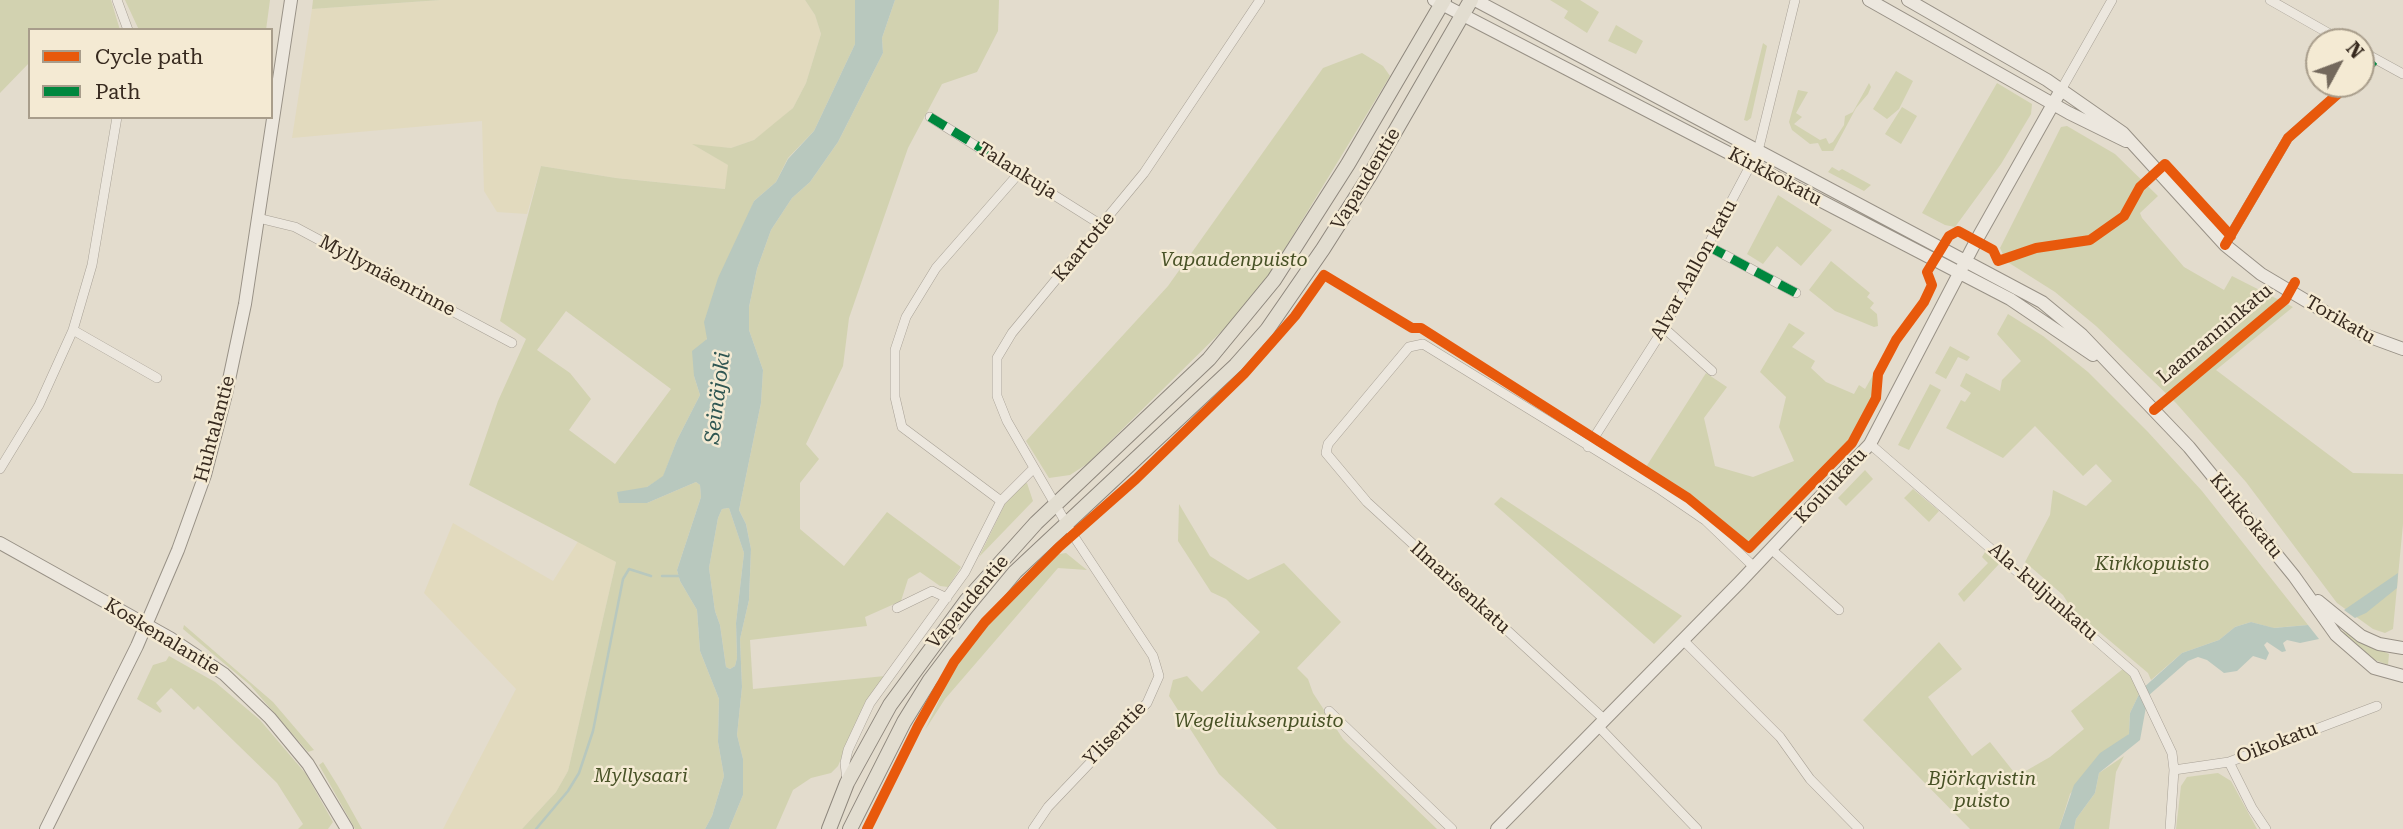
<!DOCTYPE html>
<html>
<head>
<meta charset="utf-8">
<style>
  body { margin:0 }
  #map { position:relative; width:2403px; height:829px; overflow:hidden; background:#e3dccd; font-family:"Roboto Serif",serif }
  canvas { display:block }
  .legend { position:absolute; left:28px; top:28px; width:245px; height:91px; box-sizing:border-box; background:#f4ead3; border:2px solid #a89d8b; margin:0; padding:9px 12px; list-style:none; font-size:21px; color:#372a1f }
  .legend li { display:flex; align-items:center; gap:14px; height:35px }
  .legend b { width:35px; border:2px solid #a89d8b }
  .north { position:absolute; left:2305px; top:28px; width:70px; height:70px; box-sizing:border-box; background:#f4ead3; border:2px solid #a89d8b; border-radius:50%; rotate:49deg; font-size:19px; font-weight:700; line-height:28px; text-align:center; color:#372a1f }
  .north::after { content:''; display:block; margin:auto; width:24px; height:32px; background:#73685c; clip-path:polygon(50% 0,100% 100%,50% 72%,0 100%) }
</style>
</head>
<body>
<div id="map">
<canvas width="2403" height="829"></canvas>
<ul class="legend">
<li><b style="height:9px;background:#e8590c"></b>Cycle path</li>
<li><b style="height:9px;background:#00873e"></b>Path</li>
</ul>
<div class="north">N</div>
</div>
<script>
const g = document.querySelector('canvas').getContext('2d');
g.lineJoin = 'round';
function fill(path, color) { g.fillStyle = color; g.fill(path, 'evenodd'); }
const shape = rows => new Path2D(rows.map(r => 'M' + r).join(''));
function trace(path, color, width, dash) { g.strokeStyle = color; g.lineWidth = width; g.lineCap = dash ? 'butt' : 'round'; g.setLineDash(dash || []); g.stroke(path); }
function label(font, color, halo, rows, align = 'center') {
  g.font = font + ' "Roboto Serif",serif'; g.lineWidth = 5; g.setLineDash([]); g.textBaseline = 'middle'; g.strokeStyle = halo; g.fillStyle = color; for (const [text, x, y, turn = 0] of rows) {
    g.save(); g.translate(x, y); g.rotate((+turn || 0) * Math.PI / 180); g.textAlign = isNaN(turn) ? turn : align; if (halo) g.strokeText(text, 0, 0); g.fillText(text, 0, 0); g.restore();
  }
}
const farmland = shape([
  [441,0,805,0,815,15,821,34,806,83,793,108,774,125,754,140,731,148,694,145,729,165,726,189,616,178,541,166,527,214,497,212,484,191,482,121,292,138,312,9],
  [453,523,553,581,579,540,616,562,568,771,556,792,522,829,443,829,516,689,424,593]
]);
const green = shape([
  [0,0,111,0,120,30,30,30,30,62,0,93],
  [125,0,270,0,266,30,139,30],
  [313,0,441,0,312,9],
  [805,0,855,0,855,44,814,131,788,158,776,182,754,201,694,376,700,395,677,440,663,477,647,487,647,503,696,482,700,485,701,497,677,570,680,581,697,610,700,651,719,699,718,742,724,776,712,816,705,829,522,829,556,792,568,771,616,562,469,485,498,401,526,339,500,321,541,166,616,178,725,189,728,165,692,144,731,148,754,140,793,108,806,83,821,34,815,15],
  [566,311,671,389,615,464,569,430,591,399,570,373,537,350],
  [895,0,999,0,998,31,977,72,942,84,908,148,849,318,843,366,806,444,819,459,800,483,800,529,844,566,887,512,961,567,948,587,940,586,920,572,908,579,901,601,865,617,867,626,750,640,753,689,885,676,861,712,838,766,831,773,811,778,793,790,776,829,729,829,743,795,743,759,737,735,742,687,740,639,749,600,751,549,746,524,739,510,761,403,763,370,749,330,749,307,757,269,771,230,792,198,810,182,838,142,883,53,882,38],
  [1550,0,1580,0,1599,12,1587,33,1564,18,1568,11],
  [1616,25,1643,41,1636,54,1608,41],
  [1763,43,1767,46,1751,118,1747,121,1744,120],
  [1362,53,1383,66,1390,76,1270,273,1232,321,1087,464,1070,475,1049,478,1026,441,1168,286,1323,68],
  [1896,71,1913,81,1899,109,1887,119,1873,109],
  [1869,83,1871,87,1868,94,1856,108,1833,151,1822,151,1818,143,1810,144,1792,130,1789,122,1798,90,1808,92,1796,113,1802,117,1794,124,1820,140,1826,138,1829,144,1833,142,1844,125,1845,116,1853,112],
  [1997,83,2032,104,2031,114,2001,164,1955,227,1945,225,1922,213],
  [1902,107,1917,116,1901,144,1885,134],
  [2067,126,2115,154,2158,196,2140,213,2142,218,2184,267,2224,290,2232,276,2293,307,2216,370,2353,473,2403,474,2403,524,2393,629,2385,633,2373,629,2337,603,2246,482,2176,403,2096,326,2055,292,2006,261,2000,248,2061,127],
  [1832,167,1839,171,1842,169,1871,185,1864,191,1828,172],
  [1778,195,1832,230,1801,266,1777,246,1763,264,1747,254],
  [1831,261,1870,293,1867,297,1874,303,1870,308,1877,314,1878,326,1874,327,1835,311,1809,290],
  [2008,314,2043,336,2088,372,2148,432,2202,491,2308,625,2273,628,2251,622,2235,627,2219,640,2182,653,2151,680,2148,673,2071,608,2063,595,2025,562,2050,515,2053,490,2086,506,2112,481,2096,464,2083,476,2035,426,2003,458,1946,428,1961,400,1965,402,1971,393,1960,386,1966,373,2000,391,2002,380,2021,361,1997,334],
  [1789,323,1805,333,1792,347,1815,361,1811,368,1826,382,1854,394,1859,385,1865,389,1873,375,1876,389,1862,422,1841,452,1753,541,1747,542,1709,509,1646,467,1706,373,1727,387,1704,418,1715,466,1753,477,1794,461,1779,427,1786,397,1760,372],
  [1950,346,1970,357,1967,361,1958,357,1946,379,1935,373],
  [1930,384,1941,390,1909,450,1898,445],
  [1865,470,1873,479,1846,506,1838,498],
  [1027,483,1033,501,979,557,1005,504,1023,484],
  [1913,489,1939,511,1929,522,1904,498],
  [1501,497,1682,616,1654,644,1494,504],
  [1179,504,1210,556,1248,580,1284,563,1341,622,1297,668,1308,679,1313,693,1343,739,1437,829,1277,829,1219,774,1169,696,1173,680,1187,676,1202,692,1260,632,1226,599,1211,592,1178,541],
  [729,508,744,553,736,623,737,658,735,666,730,669,726,667,720,625,715,611,709,568,718,518,722,509],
  [1985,552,1999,564,1964,602,1958,594,1988,563,1982,557],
  [1066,553,1087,570,1058,568,945,699,925,730,956,665,987,623,1059,554],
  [184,625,273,702,314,750,308,752,250,685,183,629],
  [2338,629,2389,654,2388,665,2365,656],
  [1939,642,1962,669,1928,697,1972,756,1990,742,2017,776,2050,757,2084,729,2071,711,2124,668,2141,690,2130,713,2129,734,2070,794,2059,829,1970,829,1863,720],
  [169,656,215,682,260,720,306,774,333,822,328,829,298,829,303,824,277,783,198,706,194,710,171,688,156,703,162,711,160,713,137,699,153,665,166,661],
  [2124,756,2116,772,2109,829,2074,829,2076,819,2095,793,2099,773],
  [323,762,338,786,362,829,355,829,319,765],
  [2218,773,2231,781,2257,829,2176,829,2181,786,2187,777]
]);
const water = shape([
  [855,0,895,0,882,38,883,53,838,142,810,182,792,198,771,230,757,269,749,307,749,330,763,370,761,403,739,510,746,524,751,549,749,600,740,639,742,687,737,735,743,759,743,795,729,829,705,829,712,816,724,776,718,742,719,699,700,651,697,610,680,581,677,570,701,497,700,485,696,482,647,503,619,503,617,492,647,487,663,476,677,440,700,395,694,376,692,351,707,339,704,322,718,278,754,201,776,182,788,159,814,131,855,44],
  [729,508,744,553,736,623,737,658,735,666,730,669,726,667,720,625,715,611,709,568,718,518,722,509],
  [2398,573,2397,588,2366,613,2355,618,2344,610],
  [2251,622,2274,628,2308,625,2319,639,2300,643,2287,640,2283,643,2286,651,2282,652,2267,642,2264,645,2269,653,2266,660,2253,656,2237,671,2224,673,2207,660,2198,657,2188,661,2148,696,2140,740,2099,773,2095,793,2076,819,2074,829,2059,829,2074,785,2100,753,2129,734,2130,713,2141,690,2182,653,2219,640,2235,627]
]);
const stream = shape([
  [662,576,680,576],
  [536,829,568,791,579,773,593,731,623,579,629,569,651,576]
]);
const street = shape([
  [117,0,128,30],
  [2270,0,2344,42],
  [2361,51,2403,74],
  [2361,73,2376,59],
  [2061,90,2112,0],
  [930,117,1103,226],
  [258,218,295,227,512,343],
  [2225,245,2288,138,2349,84],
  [1708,246,1796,293],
  [1664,328,1712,371],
  [73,330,157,378],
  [1870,444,2134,673,2172,753,2174,770,2170,829],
  [1588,447,1664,328,1758,151,1795,0],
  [0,469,39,405,73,330,92,265,117,117],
  [1001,501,902,427,895,397,895,350,906,317,936,268,1020,172],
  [1771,549,1839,610],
  [897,608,932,591,947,598],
  [1683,640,1780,737,1810,779,1859,829],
  [1329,711,1452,829],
  [1605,720,1367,502,1326,453,1328,444,1409,347,1423,344,1661,490,1705,520,1754,567],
  [1599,727,1697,829],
  [2229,762,2252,808,2266,829],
  [2174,770,2229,762,2377,706],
  [847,781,845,763,848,750,870,703,965,572,1001,501,1034,468],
  [1033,829,1048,807,1147,703,1159,676,1153,656,1073,535,1007,421,997,396,997,358,1012,333,1144,173,1260,0]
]);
const secondary = shape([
  [1434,0,2010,299,2093,355],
  [1475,0,2042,302,2082,335,2189,447,2294,576,2336,635,2374,668,2403,676],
  [1869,0,2069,113,2126,141],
  [1908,0,2047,80,2123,133,2225,245,2261,274,2362,334,2403,349],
  [0,543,170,638,224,674,270,718,308,764,347,829],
  [2318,601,2361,636,2379,644,2403,648],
  [46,829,137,646,178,550,205,475,226,394,245,304,291,0],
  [1497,829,1740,582,1870,444,1976,241,2061,90]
]);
const primary = shape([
  [829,829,847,783,890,705,967,600,1036,523,1209,359,1274,280,1348,164,1444,0],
  [850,829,904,722,930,680,977,618,1015,572,1236,365,1267,330,1323,249,1370,175,1471,0]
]);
const quiet = shape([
  [2361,73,2376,59],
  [930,117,1007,164],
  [1708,246,1796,293]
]);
const cycleway = shape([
  [2225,245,2288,138,2349,84],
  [2154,410,2285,300,2295,282],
  [867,829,918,726,954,662,985,622,1059,547,1136,479,1244,374,1295,316,1324,275,1412,328,1421,328,1688,498,1749,548,1852,443,1876,398,1878,374,1896,340,1924,302,1932,285,1927,272,1949,236,1958,231,1993,250,1998,261,2036,248,2090,240,2124,216,2140,187,2165,164,2231,236]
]);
const streetNames = [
  ["Talankuja",1017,171,32],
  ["Kirkkokatu",1775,177,28],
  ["Vapaudentie",1366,179,-59],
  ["Kaartotie",1084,247,-50],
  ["Alvar Aallon katu",1694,270,-61],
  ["Myllymäenrinne",387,276,28],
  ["Torikatu",2340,320,30],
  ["Laamanninkatu",2215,334,-40],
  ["Huhtalantie",215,429,-75],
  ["Koulukatu",1831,486,-47],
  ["Kirkkokatu",2246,516,51],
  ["Ilmarisenkatu",1460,588,42],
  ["Ala-kuljunkatu",2043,592,41],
  ["Vapaudentie",968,602,-50],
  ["Koskenalantie",162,637,31],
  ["Ylisentie",1115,734,-46],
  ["Oikokatu",2277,743,-21]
];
const parkNames = [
  ["Vapaudenpuisto",1234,260],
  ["Kirkkopuisto",2152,564],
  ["Wegeliuksenpuisto",1259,721],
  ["Myllysaari",641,776],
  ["Björkqvistin",1982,779],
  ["puisto",1982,801]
];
const waterNames = [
  ["Seinäjoki",718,398,-83]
];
fill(farmland, '#e2dabe');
fill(green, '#d2d2b0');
fill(water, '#b8c8be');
trace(stream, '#b8c8be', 2.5);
trace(street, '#a8a196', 10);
trace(secondary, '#989186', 14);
trace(primary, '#8e877d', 16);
trace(street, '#ece7de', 9);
trace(secondary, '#ece7de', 12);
trace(primary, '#e2ddd0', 14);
trace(quiet, '#00873e', 9, [18, 9]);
trace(cycleway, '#e8590c', 10);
label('19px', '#372a1f', '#f4ead3', streetNames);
label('italic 19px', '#485226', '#f4ead3', parkNames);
label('italic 21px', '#2f5652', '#f4ead3', waterNames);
</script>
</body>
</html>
